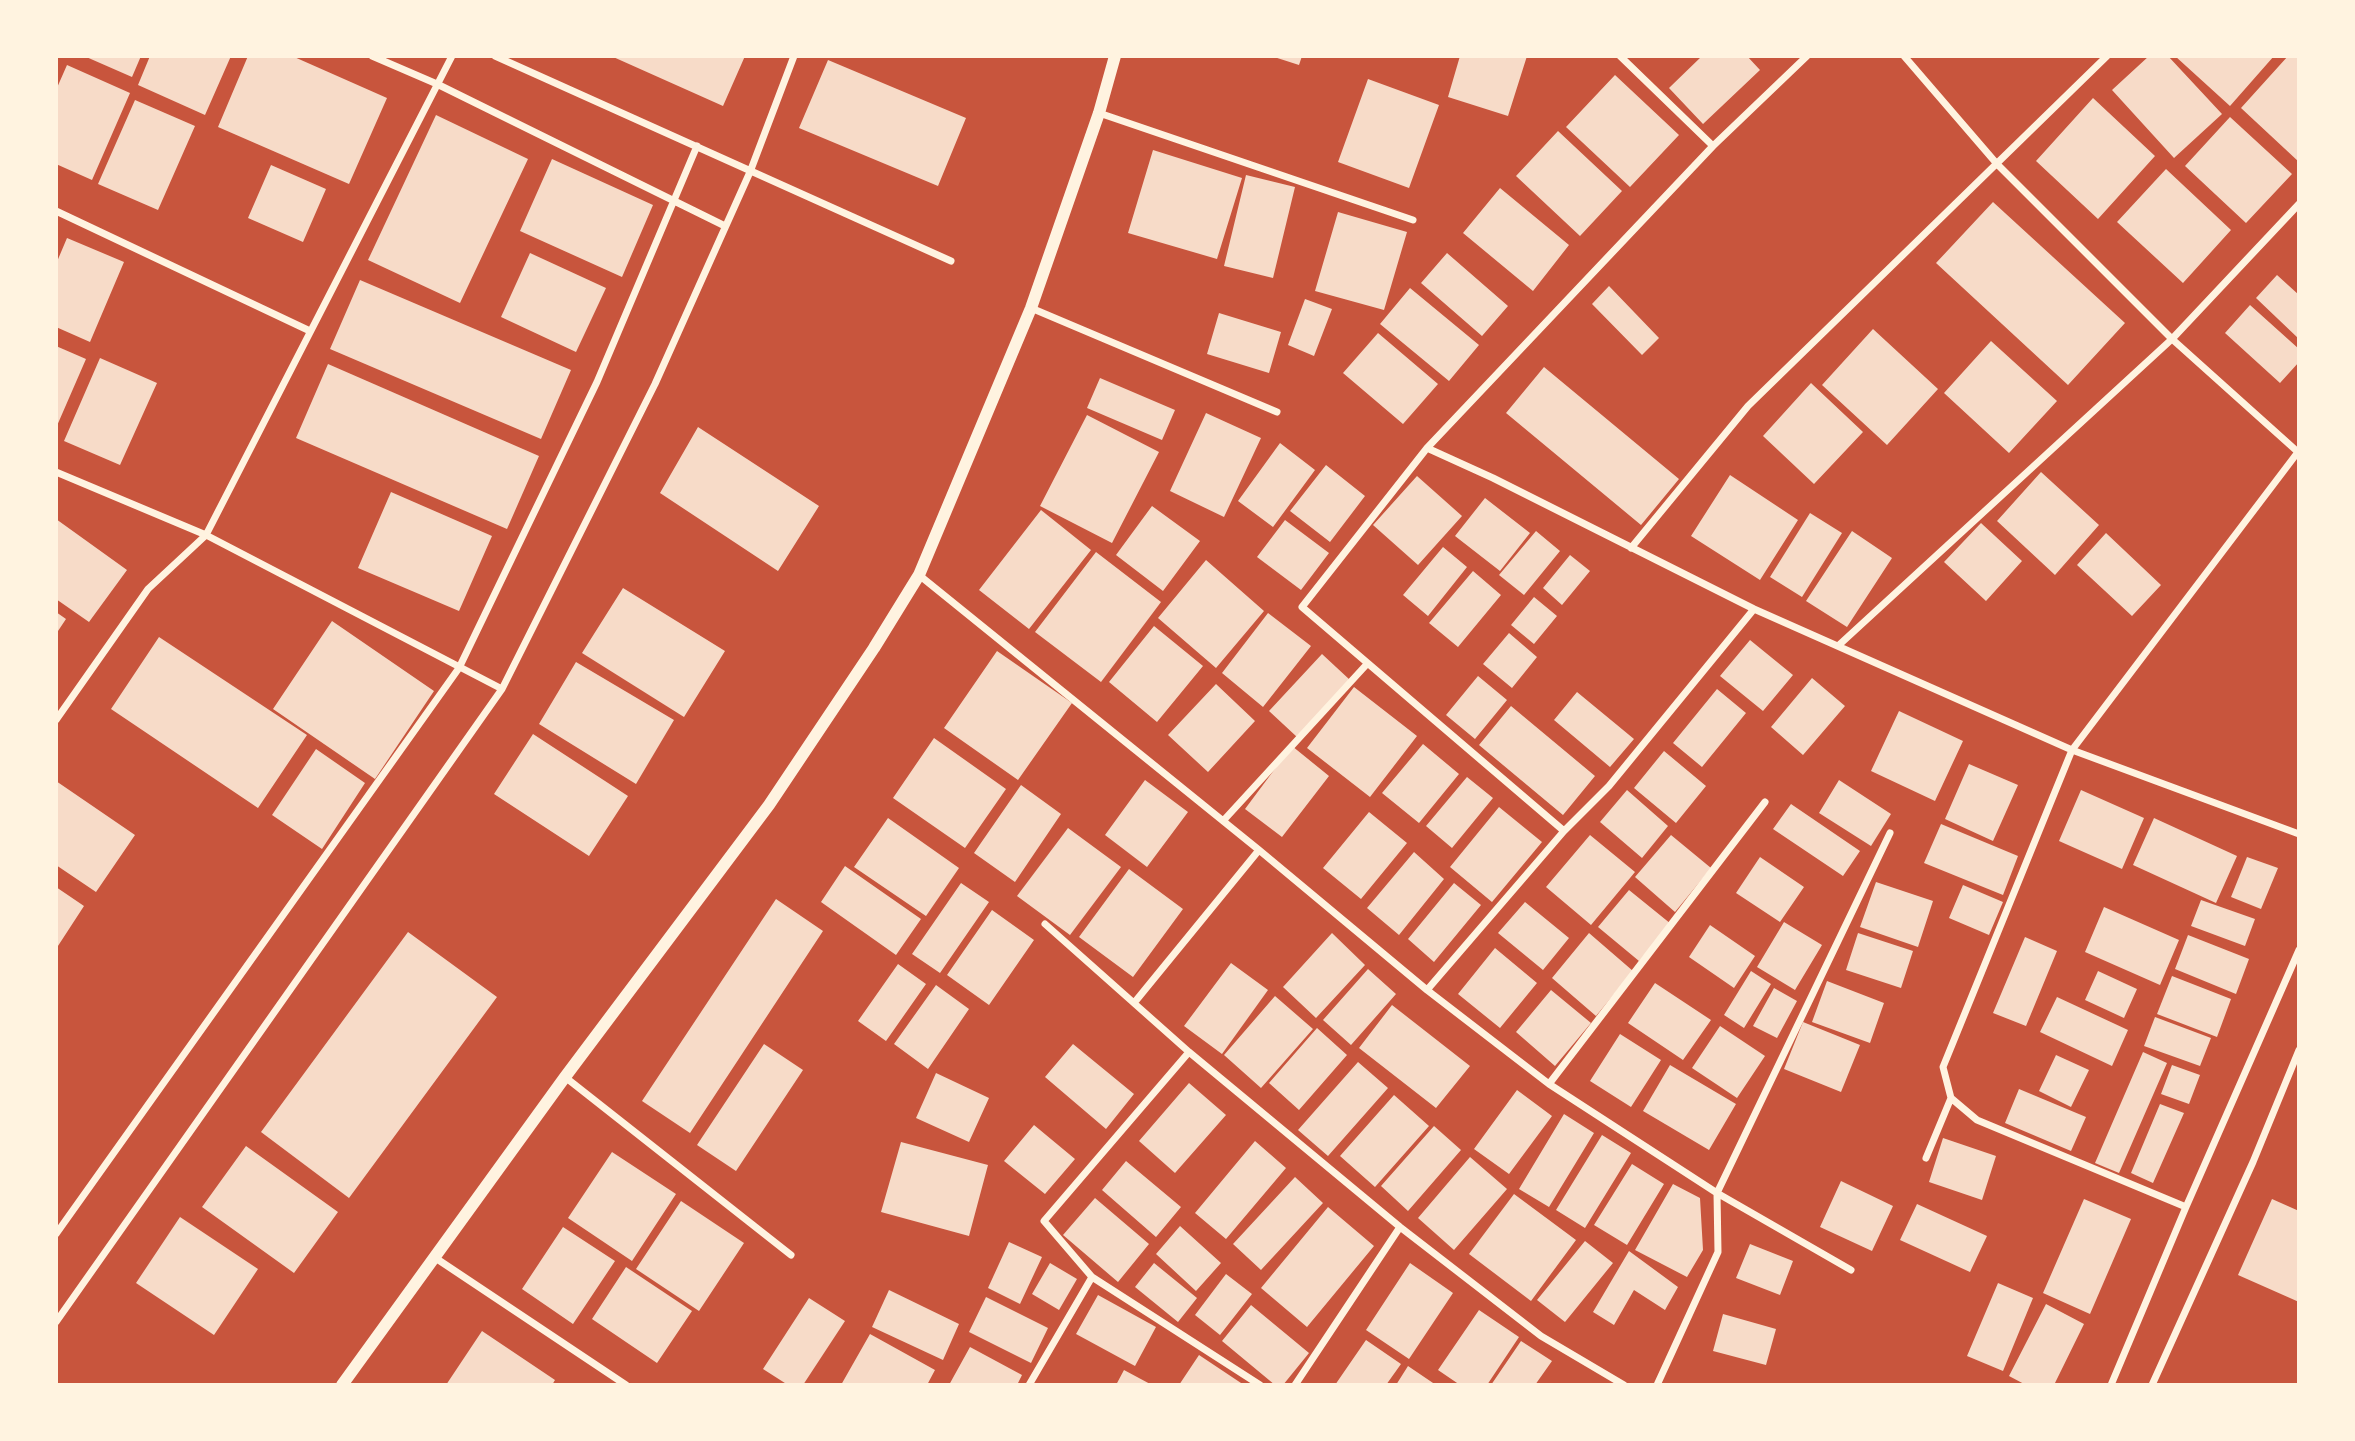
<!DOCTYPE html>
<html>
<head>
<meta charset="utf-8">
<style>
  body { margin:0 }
  #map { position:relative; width:2355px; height:1441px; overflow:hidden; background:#c8553d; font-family:Karla,sans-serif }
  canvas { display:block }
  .frame { position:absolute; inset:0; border:58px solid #fff3e0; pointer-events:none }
</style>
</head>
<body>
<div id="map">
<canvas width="2355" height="1441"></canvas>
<div class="frame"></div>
</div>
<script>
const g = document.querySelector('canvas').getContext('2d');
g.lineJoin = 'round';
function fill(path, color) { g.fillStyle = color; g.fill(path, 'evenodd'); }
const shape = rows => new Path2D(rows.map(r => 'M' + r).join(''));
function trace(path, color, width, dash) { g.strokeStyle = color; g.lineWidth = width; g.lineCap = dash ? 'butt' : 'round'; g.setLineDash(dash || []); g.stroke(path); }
const building = shape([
  [84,56,141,56,132,77],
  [150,56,231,56,205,115,138,85],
  [248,56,292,56,387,98,349,184,218,127],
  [611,56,745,56,723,106],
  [1271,56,1302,56,1299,65],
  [1460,56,1527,56,1508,116,1448,97],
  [1702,56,1747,56,1760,70,1703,124,1669,88],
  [2149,56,2168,56,2222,114,2174,158,2112,90],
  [2175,56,2274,56,2230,106],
  [2288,56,2299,56,2299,162,2241,108],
  [828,60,966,118,938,186,799,128],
  [67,65,130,93,92,180,56,164,56,90],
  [1615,75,1679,135,1630,187,1566,127],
  [1368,79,1439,105,1409,188,1338,162],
  [2093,98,2155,156,2098,219,2036,161],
  [135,100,195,126,158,210,98,184],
  [436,115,528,159,460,303,368,260],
  [2230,117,2292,174,2246,223,2185,166],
  [1558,131,1622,191,1580,236,1516,176],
  [1153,150,1242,178,1217,259,1128,233],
  [552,159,653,205,622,277,520,231],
  [271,165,326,189,303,242,248,218],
  [2166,169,2231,230,2183,283,2117,222],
  [1246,175,1295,187,1273,278,1224,266],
  [1500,188,1569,245,1533,291,1463,233],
  [1993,202,2125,323,2068,385,1936,263],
  [1338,212,1407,232,1384,310,1315,291],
  [67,238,124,262,90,342,56,327,56,264],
  [530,253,606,288,576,352,501,317],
  [1447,253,1508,306,1482,336,1421,283],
  [2277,275,2299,295,2299,339,2256,298],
  [360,280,571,370,541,439,330,349],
  [1609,286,1659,338,1642,355,1592,304],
  [1410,288,1479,345,1449,381,1380,324],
  [1305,299,1332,309,1314,356,1288,345],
  [2250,305,2299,349,2299,362,2280,383,2225,333],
  [1219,313,1281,332,1269,373,1207,354],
  [1873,329,1938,389,1887,445,1822,385],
  [1378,333,1438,384,1403,424,1343,373],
  [1991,341,2057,401,2009,453,1944,393],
  [56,346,86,359,56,428],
  [100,358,157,383,120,465,64,441],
  [328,364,539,456,507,529,296,438],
  [1544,367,1679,479,1641,525,1506,413],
  [1100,378,1175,410,1162,440,1087,408],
  [1811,383,1863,432,1814,484,1763,436],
  [1206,413,1261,438,1224,517,1170,491],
  [1087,415,1159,452,1112,543,1040,506],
  [698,427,819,506,778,571,660,493],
  [1280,443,1315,470,1273,527,1238,501],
  [1326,465,1365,496,1330,542,1290,511],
  [2041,472,2099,525,2055,575,1997,521],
  [1730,475,1798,520,1760,580,1691,536],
  [1417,476,1462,516,1418,565,1373,525],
  [391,492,492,536,459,611,358,568],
  [1485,498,1530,533,1500,571,1455,536],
  [1152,506,1200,541,1163,591,1116,555],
  [1041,510,1091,550,1029,629,979,590],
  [1810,513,1842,533,1802,597,1770,577],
  [56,519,127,570,89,622,56,599],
  [1285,520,1329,553,1301,590,1257,557],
  [1981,523,2022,561,1986,601,1944,562],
  [1536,531,1560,551,1524,595,1499,575],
  [1852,531,1892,558,1847,627,1806,601],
  [2106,533,2161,585,2132,616,2077,565],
  [1443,547,1467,567,1428,616,1403,595],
  [1096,552,1161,602,1101,682,1035,632],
  [1570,555,1590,571,1562,605,1543,588],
  [1206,560,1264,611,1216,668,1158,618],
  [1473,571,1501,595,1458,647,1429,623],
  [623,588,725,651,684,717,582,653],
  [1534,597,1557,616,1534,644,1511,625],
  [56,612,66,619,56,634],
  [1268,613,1311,646,1263,707,1222,673],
  [332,621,434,691,375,779,273,709],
  [1154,626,1203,666,1157,722,1109,682],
  [1509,633,1537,657,1512,688,1483,664],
  [159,637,307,735,258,808,111,709],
  [1750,640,1793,675,1763,711,1720,676],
  [997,651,1072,703,1018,780,944,728],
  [1322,654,1350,680,1297,737,1269,711],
  [576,662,674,720,636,784,539,724],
  [1478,676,1507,700,1475,739,1446,715],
  [1812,678,1845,706,1803,755,1771,727],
  [1216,684,1255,721,1208,772,1168,735],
  [1354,687,1417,736,1370,797,1307,748],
  [1717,689,1746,713,1702,767,1673,743],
  [1577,692,1634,739,1610,767,1554,720],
  [1511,706,1595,776,1563,815,1479,745],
  [1899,711,1963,741,1935,801,1871,771],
  [533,734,628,796,589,856,494,794],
  [934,738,1006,789,965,848,893,798],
  [1423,744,1459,774,1419,823,1382,793],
  [1292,746,1329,776,1282,837,1245,809],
  [316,749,365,783,322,849,272,815],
  [1664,751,1706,786,1676,823,1634,788],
  [1969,764,2018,785,1993,841,1945,819],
  [1467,777,1493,798,1452,848,1426,826],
  [1145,780,1188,812,1147,867,1105,835],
  [1839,780,1891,814,1871,846,1819,813],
  [56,781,135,835,96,892,56,865],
  [1021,785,1061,814,1015,882,974,853],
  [1627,790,1668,826,1642,858,1600,822],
  [2081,790,2144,818,2122,869,2059,841],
  [1791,804,1860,851,1843,876,1773,829],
  [1499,807,1542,842,1492,902,1450,867],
  [1369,812,1407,843,1361,899,1323,868],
  [888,818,959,868,926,916,854,867],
  [2154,818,2237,856,2216,903,2133,865],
  [1941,824,2018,856,2003,895,1924,863],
  [1068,828,1121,867,1070,935,1017,896],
  [1590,835,1635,872,1591,925,1546,887],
  [1671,835,1711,868,1675,912,1635,877],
  [1414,852,1444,879,1399,935,1367,908],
  [1760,857,1804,887,1780,922,1736,893],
  [2247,857,2278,868,2261,909,2231,897],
  [845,866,921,919,896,955,821,902],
  [1129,869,1183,909,1133,977,1079,937],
  [1876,882,1933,901,1918,947,1860,927],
  [961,883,989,902,940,973,912,954],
  [1454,883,1481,905,1434,962,1408,939],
  [1963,885,2003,902,1989,935,1949,918],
  [56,887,84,906,56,949],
  [1629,890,1671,924,1639,961,1598,927],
  [776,899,823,931,690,1133,642,1101],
  [2201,900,2255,919,2245,946,2191,926],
  [1525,902,1569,938,1543,970,1498,933],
  [2104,907,2179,940,2160,985,2085,952],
  [992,910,1034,940,989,1005,947,975],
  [1784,922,1822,945,1795,990,1757,967],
  [1710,925,1755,956,1734,988,1689,957],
  [408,932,497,997,349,1198,261,1132],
  [1332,933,1365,965,1316,1018,1283,987],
  [1589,933,1633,971,1596,1016,1552,978],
  [1858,933,1913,951,1901,988,1846,970],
  [2188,935,2249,959,2236,994,2175,969],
  [2025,937,2057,951,2026,1026,1993,1013],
  [1495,948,1537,983,1500,1028,1458,994],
  [1231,963,1268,990,1222,1054,1184,1026],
  [898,964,926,984,886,1041,858,1021],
  [1368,969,1396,994,1351,1045,1323,1020],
  [1751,971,1771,984,1744,1028,1724,1015],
  [2098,971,2137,989,2124,1018,2085,1000],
  [2172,976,2231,999,2217,1037,2157,1014],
  [1827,981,1884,1003,1870,1043,1812,1022],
  [1655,983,1711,1020,1683,1060,1628,1023],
  [936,985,969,1009,928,1069,894,1044],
  [1774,988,1797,1001,1777,1038,1753,1026],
  [1551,990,1591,1023,1555,1066,1516,1032],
  [1275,996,1313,1029,1261,1088,1224,1055],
  [2057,997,2128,1030,2112,1066,2040,1032],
  [1392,1005,1470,1066,1436,1108,1359,1048],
  [2155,1017,2211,1038,2200,1066,2144,1046],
  [1803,1022,1860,1045,1841,1092,1784,1069],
  [1720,1026,1765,1056,1737,1098,1692,1068],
  [1317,1028,1347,1055,1299,1110,1269,1083],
  [1620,1034,1661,1060,1631,1107,1590,1081],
  [764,1044,803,1070,736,1171,697,1145],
  [1073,1044,1134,1094,1106,1129,1045,1077],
  [2143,1052,2167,1063,2119,1173,2095,1163],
  [2056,1055,2089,1070,2071,1107,2039,1091],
  [1358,1062,1388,1088,1328,1156,1298,1130],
  [1670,1065,1736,1104,1709,1150,1643,1111],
  [2172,1065,2200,1075,2189,1104,2161,1094],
  [936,1073,989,1098,969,1142,916,1118],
  [1189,1083,1226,1115,1175,1173,1139,1141],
  [2019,1089,2086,1117,2071,1151,2005,1123],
  [1517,1090,1552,1116,1509,1174,1474,1149],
  [1394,1095,1429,1126,1375,1187,1340,1156],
  [2160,1104,2184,1113,2153,1183,2131,1173],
  [1564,1114,1594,1133,1549,1207,1519,1189],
  [1034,1125,1075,1159,1045,1194,1004,1161],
  [1434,1126,1461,1150,1408,1211,1381,1186],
  [1602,1135,1631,1153,1585,1228,1556,1210],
  [1943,1138,1996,1156,1982,1200,1929,1182],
  [1255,1141,1286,1168,1226,1239,1195,1213],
  [901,1142,988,1165,969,1236,881,1212],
  [246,1146,338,1212,294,1273,202,1207],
  [612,1152,676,1194,632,1261,568,1218],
  [1470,1157,1507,1189,1454,1250,1418,1218],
  [1126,1161,1181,1207,1156,1237,1102,1190],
  [1632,1164,1664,1184,1627,1245,1594,1225],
  [1295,1177,1323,1203,1261,1270,1233,1244],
  [1841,1181,1893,1206,1872,1251,1820,1227],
  [1673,1184,1700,1198,1703,1250,1687,1277,1635,1250],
  [1514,1194,1576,1240,1531,1301,1469,1254],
  [1095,1198,1149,1244,1118,1282,1063,1235],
  [2084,1199,2131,1219,2090,1314,2043,1293],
  [2272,1199,2299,1211,2299,1302,2238,1275],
  [681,1201,744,1243,699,1311,636,1269],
  [1917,1204,1987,1236,1970,1272,1900,1240],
  [1328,1207,1374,1246,1307,1327,1261,1288],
  [180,1217,258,1269,214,1335,136,1283],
  [1180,1226,1221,1263,1196,1291,1156,1254],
  [563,1227,615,1261,573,1324,522,1289],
  [1585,1241,1613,1263,1565,1322,1537,1300],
  [1009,1242,1042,1257,1020,1304,988,1288],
  [1750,1244,1793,1261,1780,1295,1736,1278],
  [1629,1251,1678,1287,1665,1310,1634,1290,1614,1325,1593,1312],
  [1050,1263,1077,1279,1059,1310,1032,1294],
  [1154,1263,1197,1298,1178,1322,1135,1287],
  [1410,1263,1453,1293,1409,1359,1366,1330],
  [626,1267,692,1311,657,1363,592,1319],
  [1226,1274,1252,1294,1220,1335,1195,1315],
  [1998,1283,2033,1298,2003,1371,1967,1356],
  [889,1290,959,1324,943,1360,872,1327],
  [1098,1295,1156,1327,1135,1366,1076,1334],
  [986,1297,1048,1328,1031,1363,969,1332],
  [809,1298,845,1321,803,1385,788,1385,763,1369],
  [2046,1304,2084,1324,2054,1385,2026,1385,2009,1376],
  [1251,1305,1309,1353,1283,1385,1275,1385,1222,1341],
  [1479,1310,1519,1337,1487,1385,1460,1385,1438,1370],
  [1723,1314,1776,1329,1766,1365,1713,1351],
  [482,1331,555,1380,552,1385,446,1385],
  [870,1334,935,1370,927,1385,841,1385],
  [1366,1340,1401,1364,1386,1385,1335,1385],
  [1521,1341,1552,1361,1535,1385,1491,1385],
  [970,1347,1022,1375,1017,1385,949,1385],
  [1199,1355,1244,1385,1179,1385],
  [1408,1366,1436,1385,1396,1385],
  [1124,1370,1152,1385,1116,1385]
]);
const minor = shape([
  [372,56,437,84,725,226],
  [495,56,951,261],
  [1620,56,1713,146],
  [1904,56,1997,164,2172,339,2299,453],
  [1099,113,1413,220],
  [56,211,310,331],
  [1031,308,1277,412],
  [1427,448,1493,478,1754,609,2072,750,2299,834],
  [56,472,206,535,502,689],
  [1631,548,1748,406,2107,56],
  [919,575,1259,850,1427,990,1549,1084,1717,1193,1718,1252,1657,1385],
  [1839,645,2172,339,2299,204],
  [56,720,148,589,206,535,452,56],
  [1223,821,1367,664],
  [1564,831,1302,607,1427,448,1713,146,1807,56],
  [1045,924,1189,1052,1400,1227,1541,1336,1624,1385],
  [1427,990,1564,831,1609,786,1754,609],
  [1134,1003,1259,850],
  [1189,1052,1044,1221,1092,1277,1260,1385],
  [565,1077,791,1255],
  [1549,1084,1765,802],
  [1926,1158,1951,1098],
  [2186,1207,1977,1120,1951,1098,1943,1067,2072,750,2298,452],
  [56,1234,459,668,597,382,697,146],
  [434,1257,626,1385],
  [1851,1270,1717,1193,1890,833],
  [56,1322,502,689,655,384,750,172,794,56],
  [1029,1385,1092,1277],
  [1295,1385,1400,1227],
  [2111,1385,2186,1207,2299,950],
  [2152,1385,2253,1162,2299,1050]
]);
const tertiary = shape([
  [342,1385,565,1077,769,805,874,648,919,575,1031,308,1099,113,1115,56]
]);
fill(building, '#f7dbc8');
trace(minor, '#fff3e0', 7);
trace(tertiary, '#fff3e0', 12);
</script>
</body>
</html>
